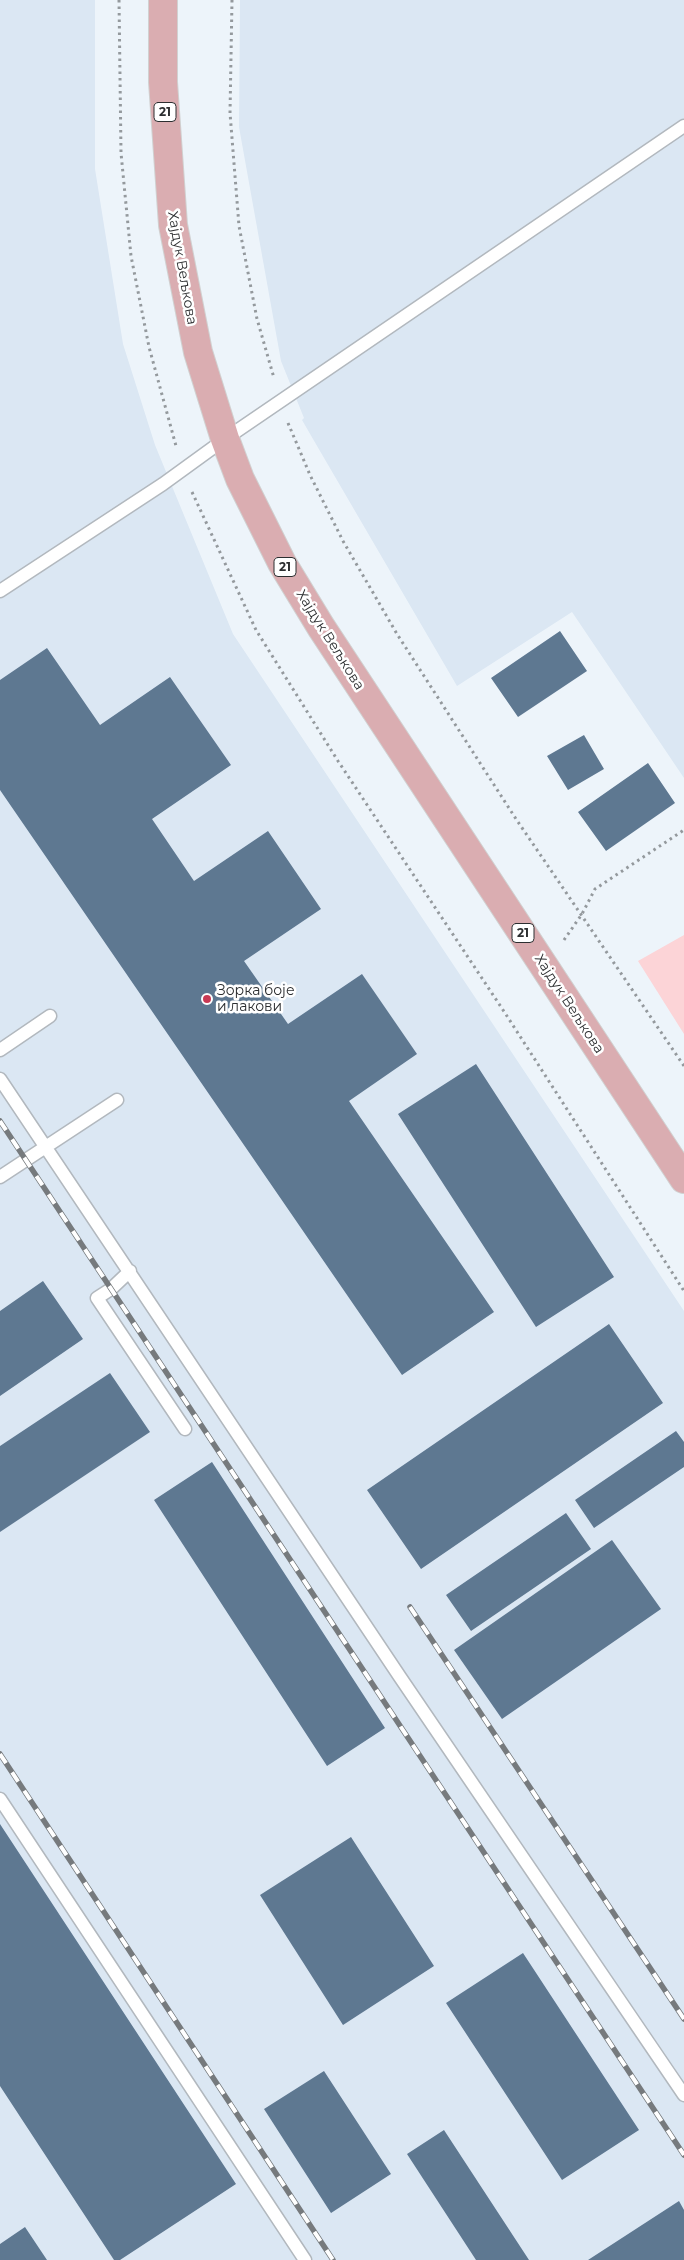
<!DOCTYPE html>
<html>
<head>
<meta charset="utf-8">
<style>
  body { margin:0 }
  canvas { display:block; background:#edf4fa }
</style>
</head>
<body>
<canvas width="684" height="2260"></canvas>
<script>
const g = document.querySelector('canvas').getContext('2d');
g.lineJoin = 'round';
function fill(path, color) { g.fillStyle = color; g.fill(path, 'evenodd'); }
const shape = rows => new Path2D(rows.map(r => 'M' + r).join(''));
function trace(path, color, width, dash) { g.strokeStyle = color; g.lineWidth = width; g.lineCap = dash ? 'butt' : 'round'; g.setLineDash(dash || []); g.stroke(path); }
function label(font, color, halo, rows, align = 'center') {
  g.font = font + ' Montserrat,sans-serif'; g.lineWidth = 5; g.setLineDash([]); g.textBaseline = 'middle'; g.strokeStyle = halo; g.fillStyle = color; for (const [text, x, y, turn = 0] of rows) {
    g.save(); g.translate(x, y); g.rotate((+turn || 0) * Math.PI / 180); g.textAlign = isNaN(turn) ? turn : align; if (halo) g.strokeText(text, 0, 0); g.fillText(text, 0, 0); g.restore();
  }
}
const built = shape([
  [0,0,95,0,95,169,123,344,155,445,233,634,684,1311,684,2260,0,2260],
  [240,0,684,0,684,778,572,612,457,686,313,439,302,420,304,418,281,361,239,127]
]);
const green = shape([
  [684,935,684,1034,638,961]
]);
const building = shape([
  [560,631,587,671,518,717,491,678],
  [47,648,100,725,170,677,231,765,152,819,194,881,268,831,321,909,244,961,288,1024,362,974,417,1054,349,1101,494,1312,402,1375,0,790,0,680],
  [584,735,604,769,568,790,547,756],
  [648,763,675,803,606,851,578,812],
  [476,1064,614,1277,536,1327,398,1114],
  [43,1281,83,1339,0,1396,0,1311],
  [609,1324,663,1403,421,1569,367,1490],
  [110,1373,150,1432,0,1532,0,1446],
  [676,1431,684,1442,684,1467,594,1528,575,1500],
  [212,1462,385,1728,327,1766,154,1500],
  [566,1513,591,1549,471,1631,446,1595],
  [612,1540,661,1609,502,1719,454,1650],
  [0,1824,236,2184,120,2260,114,2260,0,2086],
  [351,1837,434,1966,343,2025,260,1895],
  [523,1953,639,2130,562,2180,446,2003],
  [324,2071,391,2174,331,2213,264,2109],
  [444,2130,529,2260,476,2260,407,2154],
  [679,2201,684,2210,684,2260,588,2260],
  [25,2227,47,2260,0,2260,0,2244]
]);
const path = shape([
  [119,0,121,153,131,256,149,347,176,446],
  [232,0,230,113,239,226,257,319,274,378],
  [288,423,310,475,343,541,397,634,516,819,684,1066],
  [192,492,256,630,338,761,505,1013,684,1291],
  [564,940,582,914,595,889,684,830]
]);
const lane = shape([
  [0,591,163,484,225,439,684,126],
  [0,1050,50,1016],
  [0,1079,400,1677,684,2095],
  [0,1177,117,1100],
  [130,1271,111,1289,97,1298,185,1429],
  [0,1799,305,2260]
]);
const primary = shape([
  [163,0,163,82,173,225,198,352,225,439,240,479,282,563,321,627,684,1179]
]);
const rail = shape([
  [0,1121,684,2155],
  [410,1607,684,2019],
  [0,1754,333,2260]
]);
const markers = [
  [207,999,5,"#c93954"]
];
const shields = [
  [165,112,22],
  [285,567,22],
  [523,933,22]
];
const shieldNames = [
  ["21",165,112],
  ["21",285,567],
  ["21",523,933]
];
const streetNames = [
  ["Хајдук Вељкова",182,268,80],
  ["Хајдук Вељкова",330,640,58],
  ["Хајдук Вељкова",569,1004,57]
];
const poiNames = [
  ["Зорка боје",217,991],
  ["и лакови",217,1007]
];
fill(built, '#dbe7f3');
fill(green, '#fcd4d7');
fill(building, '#5e7891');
trace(lane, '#b2b8be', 15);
trace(primary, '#d1d1d1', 30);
trace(path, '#94999d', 3, [2.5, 4]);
trace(lane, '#fff', 12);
trace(primary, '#daadb1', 28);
trace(rail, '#767a7d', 5.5);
trace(rail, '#fff', 4, [11]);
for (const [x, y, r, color] of markers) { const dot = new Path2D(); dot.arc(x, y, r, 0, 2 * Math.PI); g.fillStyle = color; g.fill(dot); trace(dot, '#fff', 2); }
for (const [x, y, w] of shields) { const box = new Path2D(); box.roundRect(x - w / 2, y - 9.5, w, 19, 4); g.fillStyle = '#fff'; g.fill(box); trace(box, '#2c2e30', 1); }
label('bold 12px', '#2c2e30', null, shieldNames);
label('14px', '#2c2e30', '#fff', streetNames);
label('14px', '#2c2e30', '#fff', poiNames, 'left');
</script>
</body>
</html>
